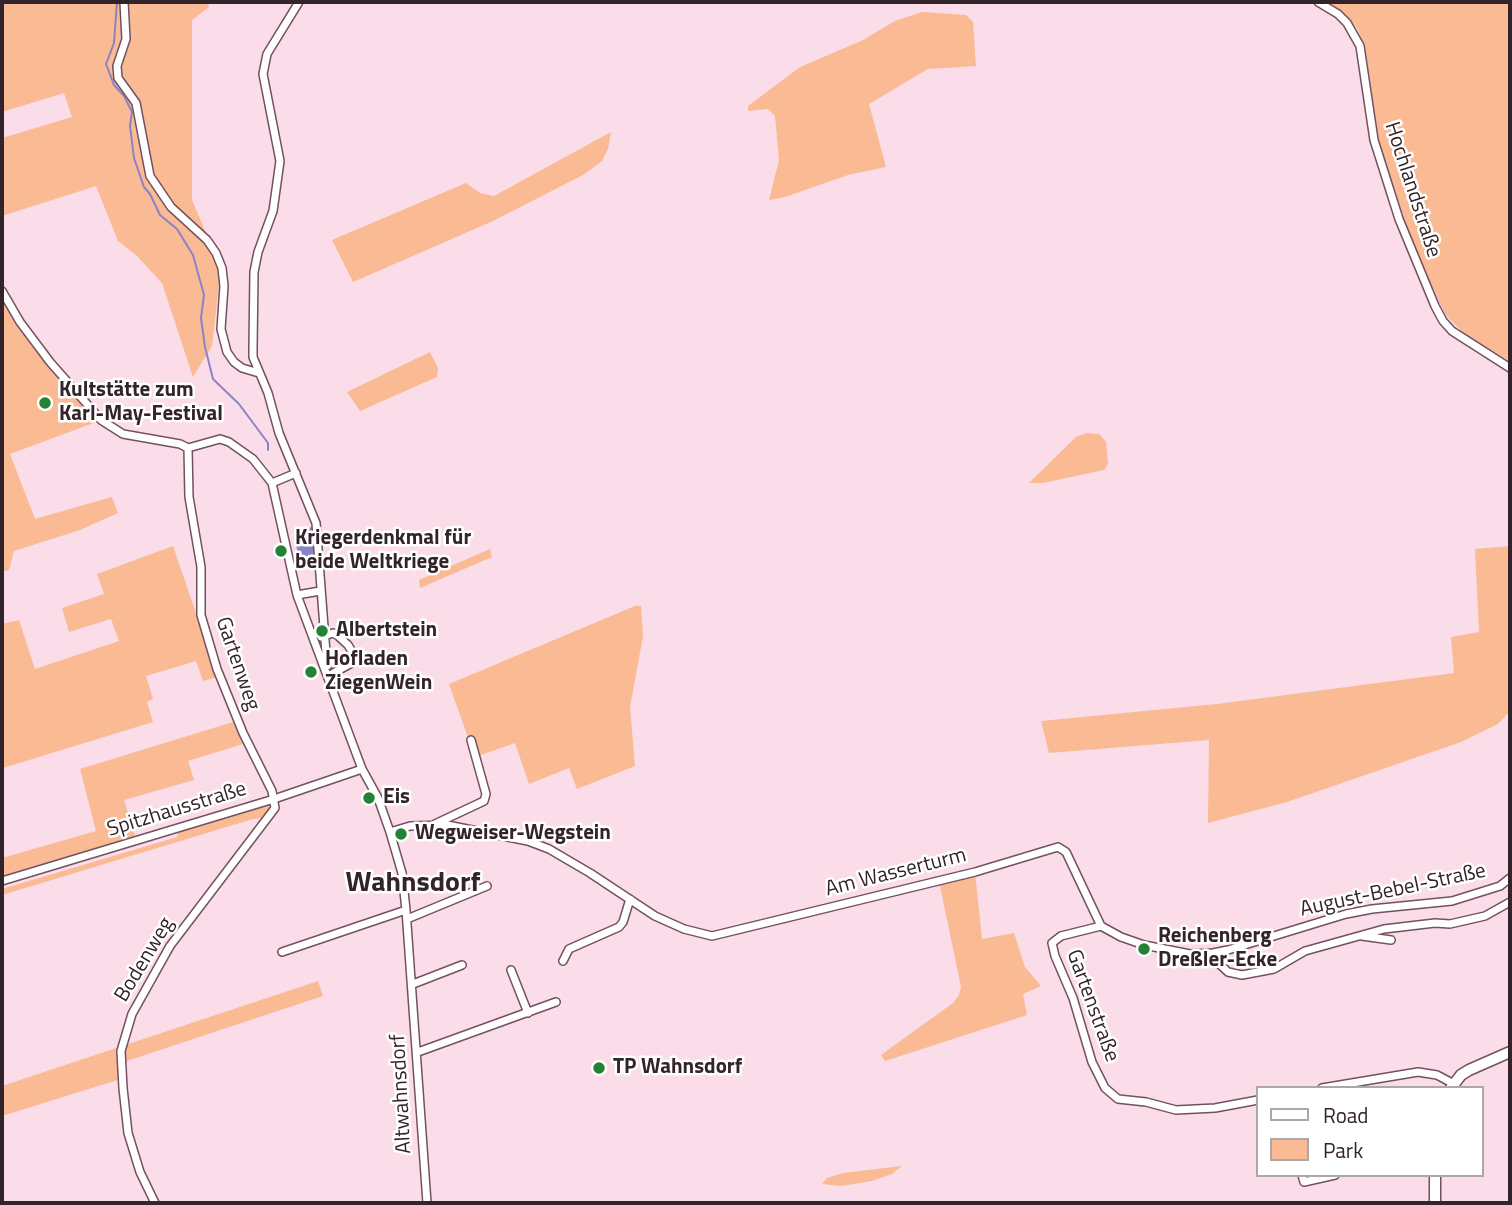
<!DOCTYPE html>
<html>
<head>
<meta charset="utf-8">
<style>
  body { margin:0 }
  #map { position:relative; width:1512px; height:1205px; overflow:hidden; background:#fbdce9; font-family:"Titillium Web",sans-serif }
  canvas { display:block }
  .frame { position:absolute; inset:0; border:4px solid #32242a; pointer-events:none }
  .legend { position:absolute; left:1256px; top:1086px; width:228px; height:91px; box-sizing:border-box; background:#fff; border:2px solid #ada7aa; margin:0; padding:9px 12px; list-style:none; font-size:21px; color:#32242a }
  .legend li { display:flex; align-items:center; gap:14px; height:35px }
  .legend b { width:35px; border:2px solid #ada7aa }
</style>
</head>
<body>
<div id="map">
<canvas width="1512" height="1205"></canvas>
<div class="frame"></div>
<ul class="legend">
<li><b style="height:9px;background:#fff"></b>Road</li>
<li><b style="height:19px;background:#f9ba94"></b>Park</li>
</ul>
</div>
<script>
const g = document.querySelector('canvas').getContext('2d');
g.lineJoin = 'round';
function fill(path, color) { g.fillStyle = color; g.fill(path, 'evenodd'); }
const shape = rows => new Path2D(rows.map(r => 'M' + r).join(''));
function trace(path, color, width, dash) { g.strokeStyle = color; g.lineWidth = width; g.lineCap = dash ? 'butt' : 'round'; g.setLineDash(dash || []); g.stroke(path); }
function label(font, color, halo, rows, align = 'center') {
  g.font = font + ' "Titillium Web",sans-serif'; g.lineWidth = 5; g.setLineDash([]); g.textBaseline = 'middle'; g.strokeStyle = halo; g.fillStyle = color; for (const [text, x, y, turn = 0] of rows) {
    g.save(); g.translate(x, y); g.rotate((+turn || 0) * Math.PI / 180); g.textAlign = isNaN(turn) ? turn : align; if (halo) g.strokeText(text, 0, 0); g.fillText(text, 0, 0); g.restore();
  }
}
const green = shape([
  [2,2,208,2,209,7,192,20,192,200,221,268,212,346,193,377,162,283,137,256,118,241,96,186,2,216,2,138,72,117,64,93,2,112],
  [1324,2,1510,2,1510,361,1463,333,1445,314,1415,248,1380,150,1366,52,1357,28,1340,10],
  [922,12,966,15,973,22,976,66,928,69,869,104,886,167,848,175,785,197,769,200,779,160,775,116,768,109,748,111,748,106,800,67,863,40,895,21],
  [611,132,608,149,602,161,583,175,493,221,353,282,332,240,466,183,480,193,494,196],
  [2,296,43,358,85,409,99,421,10,454,35,519,112,497,118,513,80,530,14,551,9,570,2,572],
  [430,352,438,368,437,377,360,411,347,392],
  [1086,433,1099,434,1106,442,1108,464,1104,470,1043,483,1029,483,1076,437],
  [173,546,218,677,203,681,196,661,146,676,153,699,147,702,153,722,3,768,2,624,19,620,35,669,119,641,111,619,69,632,62,608,104,594,97,574],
  [1510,546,1510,711,1498,724,1461,742,1287,802,1208,823,1209,740,1049,753,1041,721,1217,704,1454,673,1451,637,1479,632,1475,549],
  [490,549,492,557,420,588,419,580],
  [635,606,641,606,643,636,630,707,635,766,577,789,569,768,529,784,515,743,475,757,449,684],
  [233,722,243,744,188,761,194,780,124,800,135,836,2,877,2,858,96,831,80,769],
  [269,804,272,805,272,808,264,818,253,819,2,895,2,889,177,837,178,831],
  [975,872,982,939,1014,933,1025,967,1041,986,1023,994,1027,1015,885,1061,881,1055,953,1003,959,995,961,987,939,881],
  [318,981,323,996,124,1062,124,1078,2,1116,2,1086],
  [902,1166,892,1174,872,1181,842,1186,822,1184,827,1178,843,1173]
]);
const water = shape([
  [312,527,314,563,307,564,299,560,294,533]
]);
const stream = shape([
  [117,2,114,43,106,64,114,85,124,96,132,112,130,126,134,158,144,187,150,194,160,215,177,229,193,255,204,295,201,318,205,347,213,379,239,404,268,443,268,450]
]);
const street = shape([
  [124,2,126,39,117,66,118,78,136,103,150,176,171,207,207,240,216,253,222,268,224,286,221,329,227,352,234,362,242,368,259,373],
  [299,2,267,54,263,74,280,161,273,211,258,252,254,272,253,348,253,357,268,393,279,433,316,523,327,666],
  [1318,2,1338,14,1347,23,1360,46,1374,140,1399,219,1435,306,1443,321,1452,331,1510,368],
  [2,291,20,322,50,362,101,420,123,434,180,444,188,448],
  [188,448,220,439,229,442,253,459,272,483,297,595,362,769,378,798,390,832,402,873,406,910,427,1203],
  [272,483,296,473],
  [297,595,320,591],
  [321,637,333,633,337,635,348,645,357,660,328,676],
  [435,824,484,801,486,794,471,740],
  [390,832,410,826,447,825,528,841,549,849,590,873,655,916,684,929,712,936,975,872,1058,847,1066,852,1101,926],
  [2,881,274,799,362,769],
  [407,919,487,886],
  [1362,936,1391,940],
  [282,952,406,910],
  [1213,953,1214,959,1228,972,1242,975,1274,969,1305,951,1384,929,1435,923,1450,924,1485,916,1510,902],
  [563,961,569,949,619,927,623,922,630,899],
  [511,970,528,1013],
  [413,984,462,965],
  [418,1052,556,1002],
  [1322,1088,1418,1072,1437,1075,1454,1084],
  [1258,1100,1215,1108,1176,1110,1146,1102,1118,1099,1105,1088,1092,1062,1073,998,1055,956,1052,943,1061,936,1101,926,1121,937,1144,945,1190,954,1213,953,1228,950,1346,914,1372,909,1452,901,1500,886,1510,878],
  [1302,1175,1304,1182,1335,1175],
  [155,1203,140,1172,128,1133,123,1088,121,1051,132,1014,170,946,275,808,272,791,243,733,217,669,201,615,201,567,189,497,188,448]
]);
const secondary = shape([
  [1451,1088,1461,1075,1469,1070,1510,1052],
  [1435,1203,1435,1175]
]);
const markers = [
  [45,403,7,"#238234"],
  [281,551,7,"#238234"],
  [322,631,7,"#238234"],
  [311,672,7,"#238234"],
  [369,798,7,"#238234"],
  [401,834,7,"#238234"],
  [1144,949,7,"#238234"],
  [599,1068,7,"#238234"]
];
const streetNames = [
  ["Hochlandstraße",1412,190,72],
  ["Gartenweg",237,664,71],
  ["Spitzhausstraße",177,810,-17],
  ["Am Wasserturm",896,873,-14],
  ["August-Bebel-Straße",1393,891,-12],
  ["Bodenweg",145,960,-59],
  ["Gartenstraße",1092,1006,70],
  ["Altwahnsdorf",402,1094,-93]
];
const poiNames = [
  ["Kultstätte zum",59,391],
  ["Karl-May-Festival",59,415],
  ["Kriegerdenkmal für",295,539],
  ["beide Weltkriege",295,563],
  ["Albertstein",336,631],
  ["Hofladen",325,660],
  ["ZiegenWein",325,684],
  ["Eis",383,798],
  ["Wegweiser-Wegstein",415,834],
  ["Reichenberg",1158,937],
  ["Dreßler-Ecke",1158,961],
  ["TP Wahnsdorf",613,1068]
];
const districtNames = [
  ["Wahnsdorf",413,884]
];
fill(green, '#f9ba94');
fill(water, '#8a83c5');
trace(stream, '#8a83c5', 2);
trace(street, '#725160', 10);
trace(secondary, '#725160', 13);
trace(street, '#fff', 7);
trace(secondary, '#fff', 10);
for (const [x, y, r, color] of markers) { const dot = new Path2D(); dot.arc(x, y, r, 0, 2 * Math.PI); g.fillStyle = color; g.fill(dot); trace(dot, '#fff', 2.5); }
label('21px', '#32242a', '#fff', streetNames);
label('bold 21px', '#32242a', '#fff', poiNames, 'left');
label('bold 28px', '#32242a', '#fff', districtNames);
</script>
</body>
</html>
